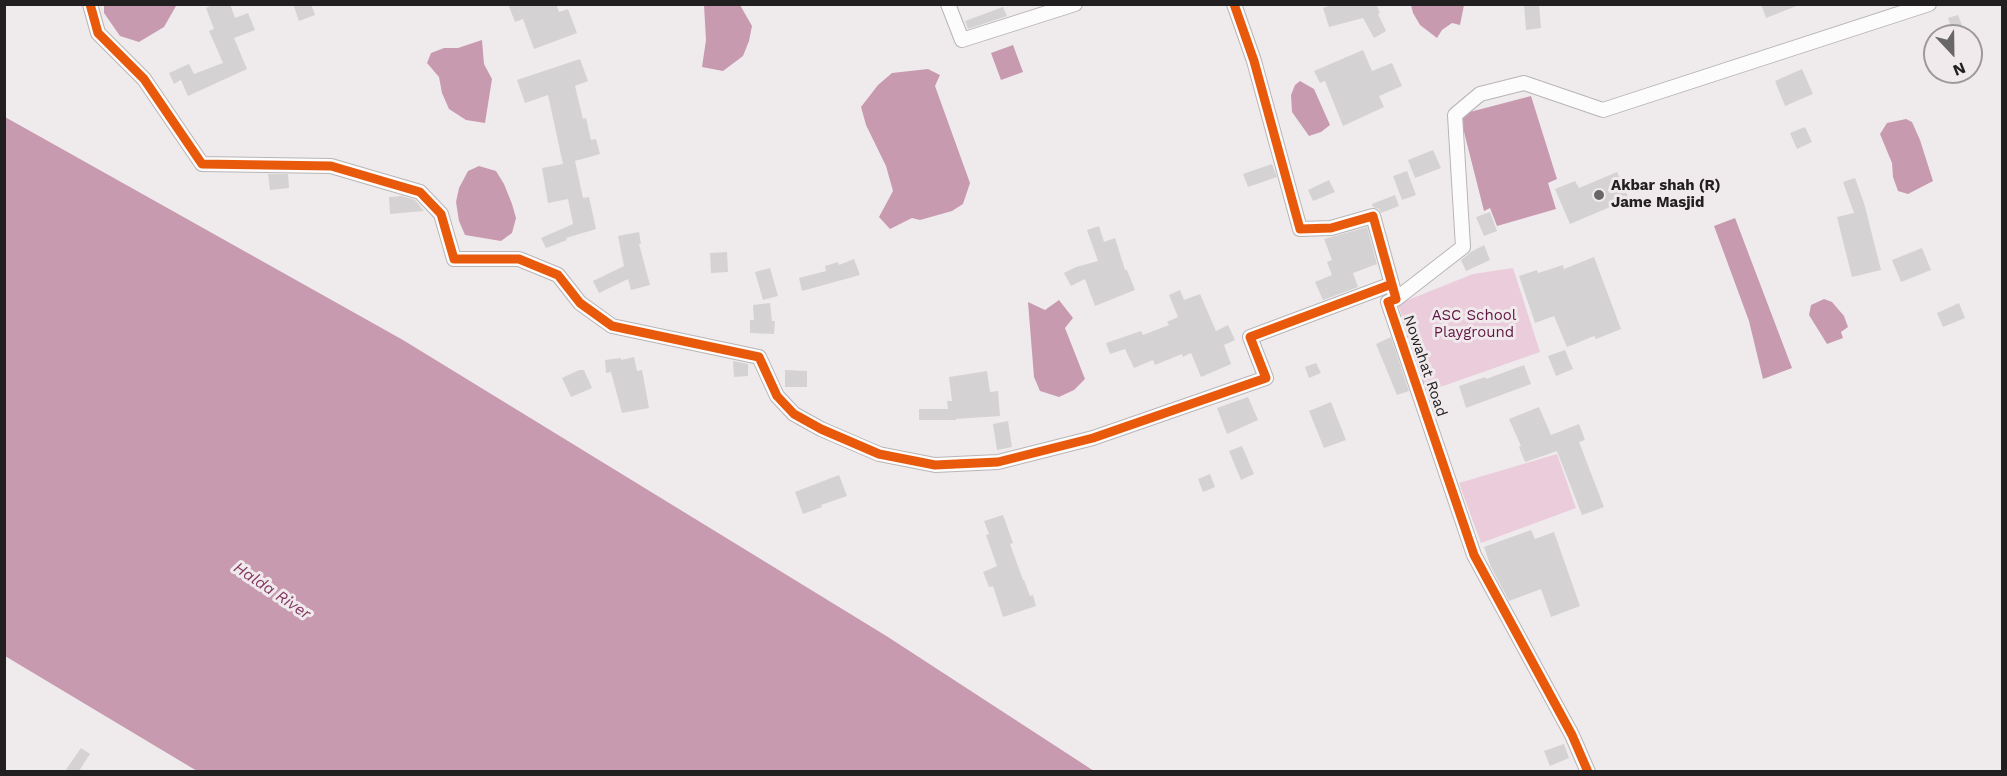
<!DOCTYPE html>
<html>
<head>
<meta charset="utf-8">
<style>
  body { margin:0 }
  #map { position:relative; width:2007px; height:776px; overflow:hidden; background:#efebed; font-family:"Work Sans",sans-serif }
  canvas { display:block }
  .frame { position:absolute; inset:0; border:6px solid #211f20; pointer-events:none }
  .north { position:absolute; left:1923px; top:24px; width:60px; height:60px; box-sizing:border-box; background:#f0eaed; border:2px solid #9d999b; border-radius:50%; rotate:158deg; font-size:16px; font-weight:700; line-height:24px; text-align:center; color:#211f20 }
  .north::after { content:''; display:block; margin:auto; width:21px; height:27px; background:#696668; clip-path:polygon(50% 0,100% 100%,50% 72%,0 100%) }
</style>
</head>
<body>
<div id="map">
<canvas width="2007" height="776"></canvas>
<div class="frame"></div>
<div class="north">N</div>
</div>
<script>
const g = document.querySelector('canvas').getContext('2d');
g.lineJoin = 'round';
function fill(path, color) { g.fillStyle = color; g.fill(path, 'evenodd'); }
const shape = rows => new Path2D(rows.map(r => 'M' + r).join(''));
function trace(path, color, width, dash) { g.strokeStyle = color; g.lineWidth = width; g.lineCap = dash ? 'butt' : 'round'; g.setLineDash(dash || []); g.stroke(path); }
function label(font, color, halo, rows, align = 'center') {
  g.font = font + ' "Work Sans",sans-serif'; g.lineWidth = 6; g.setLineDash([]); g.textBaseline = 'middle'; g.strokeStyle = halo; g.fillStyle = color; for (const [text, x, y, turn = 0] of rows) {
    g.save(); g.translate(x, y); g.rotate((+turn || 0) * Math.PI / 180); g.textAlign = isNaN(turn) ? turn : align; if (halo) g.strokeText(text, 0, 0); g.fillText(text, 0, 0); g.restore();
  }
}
const green = shape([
  [1513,268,1540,352,1426,392,1398,304,1473,274],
  [1557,454,1576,508,1481,543,1459,483]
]);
const water = shape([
  [104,5,176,4,176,6,164,27,139,42,120,36,104,13],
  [704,5,740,5,752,26,749,41,743,56,723,71,702,67,706,40],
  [1411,5,1464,5,1460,25,1452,23,1442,30,1437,38,1420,25,1413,13],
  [482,40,484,64,492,79,485,123,466,120,449,109,442,93,439,77,427,63,431,53,444,48,458,48],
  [1013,45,1023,72,1001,80,991,53],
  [928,69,940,75,935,86,970,183,963,204,952,211,920,220,912,218,890,229,879,217,893,191,886,166,866,125,861,107,878,85,892,73],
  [1300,81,1314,89,1330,125,1321,132,1309,136,1292,112,1291,95,1295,85],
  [1531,96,1557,179,1548,183,1556,209,1497,226,1490,208,1484,211,1461,120,1466,113],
  [5,117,403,340,888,637,1094,771,197,771,5,656],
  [1906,119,1912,122,1920,140,1933,181,1908,194,1898,191,1893,177,1892,163,1880,134,1887,123],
  [479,166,496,171,504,184,512,204,516,218,512,233,501,241,465,235,459,221,456,202,459,188,468,171],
  [1735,218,1792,368,1763,379,1749,321,1714,226],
  [1824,299,1832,302,1844,316,1848,327,1841,332,1843,338,1827,344,1809,315,1811,305],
  [1059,300,1073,318,1065,328,1085,379,1074,390,1059,397,1040,391,1034,377,1028,302,1045,310]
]);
const building = shape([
  [214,4,230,4,235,18,248,13,255,30,234,38,247,69,188,96,181,80,174,84,169,73,189,64,194,74,223,63,209,31,214,29,206,8],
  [293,4,311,4,315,15,299,21],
  [508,4,556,4,559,12,568,9,577,33,534,49,523,19,515,22],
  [1335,4,1376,4,1380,13,1378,14,1386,31,1374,38,1363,18,1329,27,1323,8],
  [1524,4,1539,4,1541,28,1526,30],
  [1761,4,1799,4,1799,5,1766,18],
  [1003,7,1007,16,968,29,965,21],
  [1958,15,1964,30,1953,33,1948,18],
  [1363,50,1372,71,1392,63,1402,86,1379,96,1384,107,1343,126,1325,81,1320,83,1314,71],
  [580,59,588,81,575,86,583,119,586,118,591,140,596,139,600,154,575,161,583,198,589,197,596,229,566,238,567,240,546,248,541,238,573,224,568,199,548,203,542,168,563,164,548,95,525,103,517,80],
  [1802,69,1813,94,1785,106,1775,81],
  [1805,127,1812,142,1797,149,1790,133],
  [1433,150,1441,168,1415,178,1408,160],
  [1272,164,1277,177,1248,187,1243,174],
  [1407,171,1416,195,1402,200,1393,176],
  [1617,172,1629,199,1570,224,1555,189,1575,181,1579,188],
  [268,174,288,174,289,188,270,190],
  [1855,178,1864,203,1881,270,1852,277,1837,217,1854,213,1843,182],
  [1329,180,1335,192,1313,201,1308,190],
  [1395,195,1399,206,1381,213,1379,209,1373,207,1372,204],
  [402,196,415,200,424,211,390,214,389,197],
  [1490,212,1497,231,1484,236,1476,217],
  [1099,226,1104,242,1115,238,1125,270,1127,270,1135,290,1095,306,1085,279,1071,286,1064,273,1076,267,1098,261,1087,230],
  [1367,227,1377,264,1353,273,1358,287,1323,300,1315,282,1332,275,1327,262,1332,260,1324,239],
  [639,232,641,244,639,244,650,285,631,290,628,279,599,293,593,281,624,266,618,236],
  [1484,245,1490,260,1466,271,1461,260,1471,252],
  [1922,248,1931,270,1901,282,1892,260],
  [727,252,728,272,711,273,710,253],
  [1594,257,1621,329,1596,339,1594,336,1567,347,1554,316,1535,323,1519,276,1537,270,1538,273,1563,265,1564,269],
  [854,259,860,275,802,291,799,278,826,271,825,266,838,262,839,265],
  [770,268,778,296,763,300,755,272],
  [1180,290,1184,300,1200,294,1216,331,1228,325,1235,340,1224,345,1231,364,1201,377,1191,353,1183,357,1182,354,1155,365,1153,360,1134,368,1125,349,1110,354,1106,343,1141,331,1143,335,1169,325,1167,322,1178,317,1169,295],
  [770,303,772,321,775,321,774,334,750,333,750,320,754,320,753,305],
  [1959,303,1965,318,1943,327,1937,313],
  [1391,337,1409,391,1397,395,1376,344],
  [1565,350,1573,369,1556,376,1548,356],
  [634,357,637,371,642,370,649,408,622,413,611,372,606,373,605,360,621,358,621,360],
  [733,361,748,364,748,376,734,377],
  [1316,363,1321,373,1309,378,1305,367],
  [1524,365,1531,384,1466,408,1459,386,1485,377,1486,379],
  [579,370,584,370,592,388,571,397,562,378],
  [785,370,807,371,807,387,785,387],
  [987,371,990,392,998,391,1000,416,956,419,956,420,919,420,919,409,948,409,947,401,952,401,949,377],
  [1248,397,1258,420,1227,434,1217,408],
  [1331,402,1346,440,1324,448,1309,411],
  [1539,407,1551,435,1579,424,1585,440,1579,442,1604,507,1582,515,1557,451,1525,462,1519,447,1521,446,1509,419],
  [1008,421,1012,447,997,450,993,424],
  [1242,446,1254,474,1241,480,1229,451],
  [1210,474,1215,487,1203,492,1198,479],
  [839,475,847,496,821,505,822,507,803,514,795,492],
  [1003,515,1013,543,1010,544,1023,580,1024,580,1030,596,1033,595,1036,606,1003,617,993,586,989,587,983,572,997,566,986,535,989,534,984,521],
  [1531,530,1535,539,1554,532,1580,606,1551,617,1541,589,1509,601,1491,567,1484,547],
  [1564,744,1569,758,1550,766,1544,751],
  [81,748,90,754,79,771,65,771]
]);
const minor = shape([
  [90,4,98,33,144,79,202,164,331,166,420,192,441,214,454,259,519,259,558,275,580,303,612,326,759,357,777,396,794,414,821,429,879,454,935,465,998,462,1093,438,1266,378,1250,337,1392,284],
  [948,4,962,40,1075,4],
  [1234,4,1254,61,1300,229,1331,228,1373,216,1396,299,1388,302,1474,555,1572,735,1588,772],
  [1396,299,1463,247,1455,115,1480,94,1524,83,1603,110,1929,4]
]);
const cycleway = shape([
  [90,4,98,33,144,79,202,164,331,166,420,192,441,214,454,259,519,259,558,275,580,303,612,326,759,357,777,396,794,414,821,429,879,454,935,465,998,462,1093,438,1266,378,1250,337,1392,284],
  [1234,4,1254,61,1300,229,1331,228,1373,216,1396,299,1388,302,1474,555,1572,735,1588,772]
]);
const markers = [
  [1599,195,6,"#696668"]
];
const poiNames = [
  ["Akbar shah (R)",1611,186],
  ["Jame Masjid",1611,203]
];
const parkNames = [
  ["ASC School",1474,316],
  ["Playground",1474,333]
];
const streetNames = [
  ["Nowahat Road",1425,366,71]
];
const waterNames = [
  ["Halda River",272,591,34]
];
fill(green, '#eaccda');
fill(water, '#c89ab0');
fill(building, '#d4d2d2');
trace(minor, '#b8b5b7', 16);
trace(minor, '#fdfcfc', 14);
trace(cycleway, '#e8590c', 9);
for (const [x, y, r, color] of markers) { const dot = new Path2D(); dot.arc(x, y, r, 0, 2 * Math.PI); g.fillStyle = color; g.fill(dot); trace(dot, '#f0eaed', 2); }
label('bold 15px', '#211f20', '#f0eaed', poiNames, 'left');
label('15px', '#611541', '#f0eaed', parkNames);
label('15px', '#211f20', '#f0eaed', streetNames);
label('italic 16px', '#843660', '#f0eaed', waterNames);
</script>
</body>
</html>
